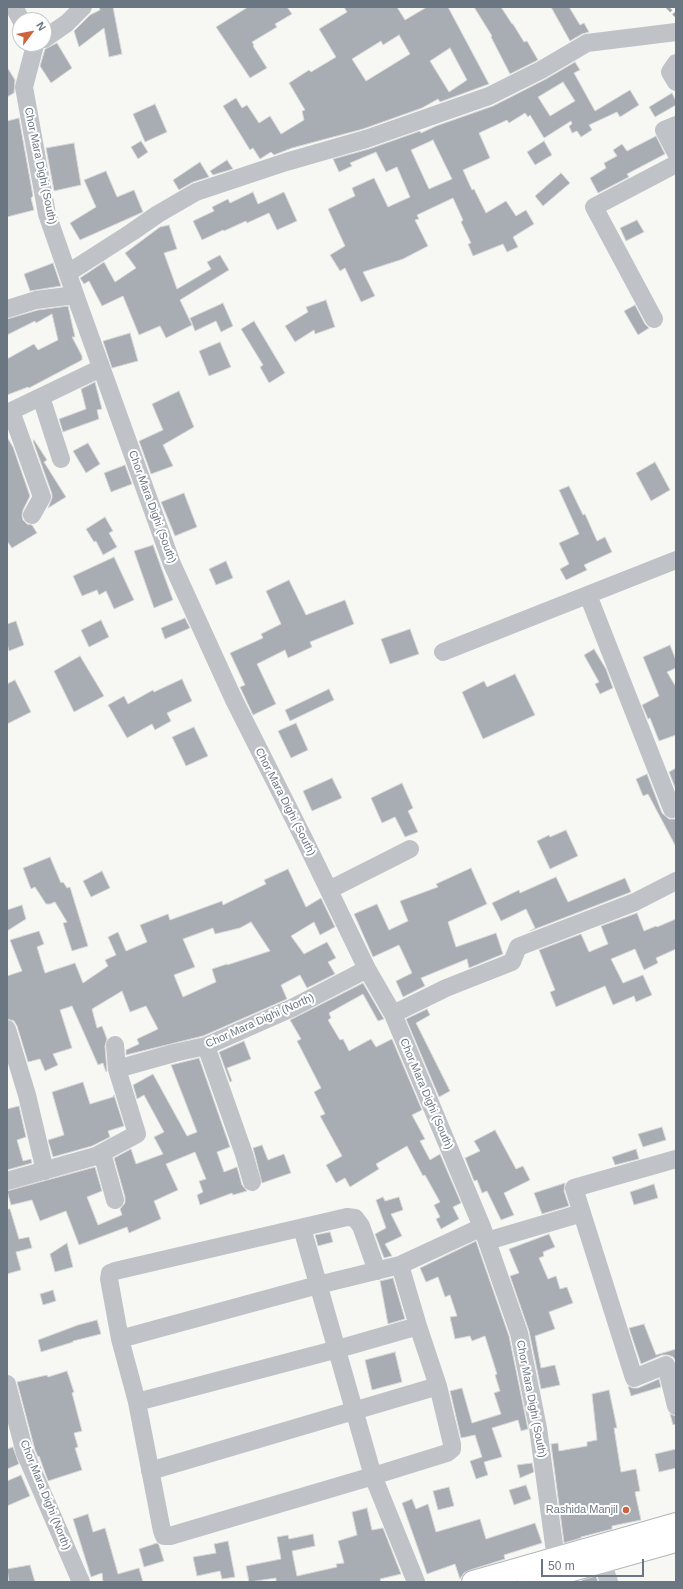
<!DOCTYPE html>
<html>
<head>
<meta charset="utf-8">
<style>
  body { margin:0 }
  #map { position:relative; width:683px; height:1589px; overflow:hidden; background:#f7f7f4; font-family:Helvetica,sans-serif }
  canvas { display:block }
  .frame { position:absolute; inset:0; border:8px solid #6a7682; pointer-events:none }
  .north { position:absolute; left:12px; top:12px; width:40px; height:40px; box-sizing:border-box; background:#fff; border:1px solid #c3c8cd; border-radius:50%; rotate:58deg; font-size:11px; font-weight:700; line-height:16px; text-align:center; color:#6a7682 }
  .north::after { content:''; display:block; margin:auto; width:14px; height:18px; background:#ce633e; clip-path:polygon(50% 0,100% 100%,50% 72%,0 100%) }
  .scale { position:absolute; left:541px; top:1559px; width:103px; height:18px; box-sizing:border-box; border:2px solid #6a7682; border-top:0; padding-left:5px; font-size:12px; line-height:14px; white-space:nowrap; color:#6a7682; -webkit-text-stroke:3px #fff; paint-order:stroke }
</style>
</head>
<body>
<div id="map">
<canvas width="683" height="1589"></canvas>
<div class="frame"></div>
<div class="north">N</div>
<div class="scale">50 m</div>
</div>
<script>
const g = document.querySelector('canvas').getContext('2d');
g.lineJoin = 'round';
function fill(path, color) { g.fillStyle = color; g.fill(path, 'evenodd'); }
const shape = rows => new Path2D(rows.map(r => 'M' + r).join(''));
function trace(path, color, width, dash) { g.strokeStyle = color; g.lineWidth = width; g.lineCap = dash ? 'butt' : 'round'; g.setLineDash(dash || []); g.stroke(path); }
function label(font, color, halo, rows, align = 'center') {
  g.font = font + ' Helvetica,sans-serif'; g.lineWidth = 4; g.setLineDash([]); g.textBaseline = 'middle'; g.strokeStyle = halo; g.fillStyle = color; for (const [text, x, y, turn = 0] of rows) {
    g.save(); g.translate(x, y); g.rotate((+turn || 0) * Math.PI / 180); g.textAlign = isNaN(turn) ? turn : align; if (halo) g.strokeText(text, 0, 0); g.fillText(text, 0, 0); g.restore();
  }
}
const building = shape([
  [99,7,113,7,122,54,109,57,104,28,79,47,74,31,90,15,100,10,99,7],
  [248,7,287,7,292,14,275,24,277,27,252,42,254,45,253,46,267,68,250,78,216,27,248,7],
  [344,7,397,7,405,20,427,7,448,7,489,84,440,102,438,99,422,108,363,129,292,148,274,155,271,152,260,159,253,148,250,150,223,106,236,98,242,108,247,105,259,123,270,116,281,134,304,120,302,111,305,110,289,83,309,70,311,72,336,57,319,29,347,12,344,7],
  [399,35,410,54,366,81,352,59,381,41,383,45,399,35],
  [450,48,467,80,449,92,430,61,450,48],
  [474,7,501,7,512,24,513,24,524,42,527,41,538,60,510,74,491,37,492,36,474,7],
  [551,7,569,7,580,25,584,23,589,32,582,34,570,41,551,7],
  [57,43,72,68,51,83,40,66,45,49,57,43],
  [575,62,580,70,574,73,595,111,630,90,639,105,620,117,617,112,589,125,592,130,581,137,577,131,572,133,569,126,572,124,571,121,544,138,530,115,528,117,525,113,509,123,507,120,479,133,490,158,463,170,472,190,474,189,486,213,506,201,516,216,526,210,534,224,513,237,518,247,507,252,503,244,473,256,468,244,471,243,461,222,463,220,453,198,417,215,419,219,415,220,428,246,403,259,363,272,375,296,361,302,345,268,340,271,330,255,345,246,328,209,355,196,352,188,374,178,388,207,410,197,397,167,386,172,376,152,350,163,352,166,339,172,333,159,369,149,420,131,421,133,436,126,493,106,546,79,575,62],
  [563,82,575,101,550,116,538,97,563,82],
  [433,140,452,179,429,189,411,150,433,140],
  [7,67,15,80,14,93,7,97,7,67],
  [672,93,676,101,676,105,655,117,649,107,672,93],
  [155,104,167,132,145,142,133,114,155,104],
  [19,118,33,196,31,198,34,210,7,217,7,121,19,118],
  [656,136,665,154,627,174,629,177,598,193,590,178,606,168,604,163,617,156,613,150,622,144,627,151,656,136],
  [141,141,148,152,138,159,131,147,141,141],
  [544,141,552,155,535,165,527,152,544,141],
  [74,143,81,185,54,191,46,148,74,143],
  [227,160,233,169,213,175,210,171,227,160],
  [200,162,209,177,193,182,179,190,173,180,200,162],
  [106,171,117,197,134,190,143,212,80,240,70,223,96,207,84,180,106,171],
  [561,173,570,183,543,206,535,196,561,173],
  [253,192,258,204,284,192,297,221,277,230,269,213,247,223,246,221,224,231,223,230,202,240,193,221,214,211,212,207,228,199,230,203,253,192],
  [637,220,644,232,626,241,620,228,637,220],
  [169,225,177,249,164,253,177,289,211,269,207,262,220,255,229,270,180,300,192,325,166,338,160,326,139,335,123,296,102,306,89,281,84,284,80,278,104,262,115,282,136,268,125,253,160,227,169,225],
  [53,263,61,286,30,291,24,274,53,263],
  [326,300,335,327,315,334,314,330,295,342,285,326,308,312,306,307,326,300],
  [223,303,233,326,221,332,216,321,195,331,190,318,223,303],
  [635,305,645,324,649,328,638,335,624,311,635,305],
  [68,306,75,337,72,337,82,356,82,360,29,388,28,387,7,395,7,359,34,344,38,350,58,340,52,314,36,323,35,321,7,335,7,319,38,310,68,306],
  [254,321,285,373,269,383,260,367,263,365,241,329,254,321],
  [130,333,138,361,112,368,103,341,130,333],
  [220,342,231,367,209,376,199,351,220,342],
  [95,382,102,409,97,410,99,419,63,432,59,419,86,409,81,389,95,382],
  [179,391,194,427,163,445,173,466,151,474,139,441,163,430,152,404,179,391],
  [7,437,13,447,30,496,23,510,22,516,23,520,27,524,32,525,37,533,12,548,7,541,7,437],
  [34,440,47,460,44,462,66,497,48,508,52,498,52,494,33,441,34,440],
  [88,443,100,464,86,473,73,451,88,443],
  [655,462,670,490,651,501,636,473,655,462],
  [125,465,132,484,111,492,104,473,125,465],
  [569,486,583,515,585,514,597,541,605,537,612,552,584,565,587,570,566,580,560,569,569,564,559,543,579,534,559,490,569,486],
  [184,493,197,527,175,536,161,502,184,493],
  [105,517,113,531,109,533,117,547,103,555,96,541,94,542,86,529,105,517],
  [153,545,173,600,154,608,134,551,153,545],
  [114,557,134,600,114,609,106,591,99,595,97,590,82,596,73,576,114,557],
  [226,561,233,578,216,585,209,569,226,561],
  [289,580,306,615,345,600,354,624,310,642,312,647,288,658,285,650,257,664,276,704,253,715,240,687,245,685,230,653,263,638,261,634,281,624,266,591,289,580],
  [185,618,190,628,165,639,161,628,185,618],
  [101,620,109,637,89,647,81,630,101,620],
  [16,621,24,645,9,651,7,644,7,624,16,621],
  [410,629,419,654,390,664,381,639,410,629],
  [670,645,676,660,676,668,667,672,676,687,676,735,659,741,650,718,648,719,642,705,659,696,643,657,670,645],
  [594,649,606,669,613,688,600,694,595,684,599,682,584,655,594,649],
  [80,656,104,696,74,712,54,671,80,656],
  [515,674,535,715,483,739,462,692,484,681,487,687,515,674],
  [182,679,192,701,167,713,171,721,155,730,152,724,127,738,108,705,124,696,128,704,153,690,154,692,182,679],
  [15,680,31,712,7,724,7,684,15,680],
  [329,689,334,700,290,721,285,710,329,689],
  [296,723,308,750,291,758,278,731,296,723],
  [194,727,208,756,186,766,172,737,194,727],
  [676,768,676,790,669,772,676,768],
  [647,774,662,813,669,819,676,819,676,847,648,794,643,796,636,779,647,774],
  [332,778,342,798,312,811,303,791,332,778],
  [402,783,413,808,408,811,418,832,405,837,395,817,382,823,371,798,402,783],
  [566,830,578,856,550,869,537,841,549,835,550,837,566,830],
  [50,857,61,883,63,882,67,888,70,887,88,946,72,951,63,923,67,922,55,902,50,904,46,904,35,887,31,889,23,868,50,857],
  [471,868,487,904,448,922,456,947,496,933,503,954,469,968,467,959,421,978,425,986,403,997,396,981,412,973,399,945,373,957,354,914,377,904,389,930,408,921,400,901,438,887,436,884,471,868],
  [288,869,306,907,321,898,335,927,320,935,314,922,291,936,304,954,327,942,336,958,328,962,335,974,307,988,300,975,281,985,287,999,203,1036,126,1055,126,1050,139,1044,137,1039,158,1029,146,1006,130,1012,122,991,92,1009,97,1028,102,1026,107,1039,105,1046,107,1071,106,1072,103,1063,98,1065,72,1006,60,1010,72,1048,53,1054,58,1065,45,1071,40,1059,28,1062,17,1026,14,1021,7,1019,7,976,22,971,10,940,39,931,44,944,37,947,45,973,75,963,83,983,108,966,105,960,116,955,108,937,118,932,126,951,147,942,140,925,168,914,170,920,222,901,223,905,266,884,264,880,288,869],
  [251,922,270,951,227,965,227,964,212,969,216,982,183,997,174,975,195,967,183,939,213,928,215,934,240,928,251,922],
  [102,871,110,888,91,897,83,881,102,871],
  [556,877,568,902,625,878,631,892,530,931,535,928,526,909,501,921,492,903,519,890,520,893,556,877],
  [22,905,26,919,7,931,7,910,22,905],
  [637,913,644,931,656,926,657,927,676,919,676,949,656,958,658,963,644,970,635,949,611,959,623,983,643,975,652,995,636,1002,634,996,613,1005,605,986,556,1007,550,992,555,990,539,950,581,934,589,952,608,944,601,926,637,913],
  [363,983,384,1019,378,1021,363,994,329,1013,331,1018,328,1020,340,1040,343,1039,349,1051,371,1039,376,1047,392,1039,422,1110,412,1115,425,1139,420,1141,430,1160,440,1154,461,1203,453,1207,459,1219,441,1229,436,1219,440,1217,434,1205,440,1202,425,1175,423,1176,407,1146,376,1164,379,1169,350,1187,345,1178,336,1183,326,1165,342,1156,320,1116,325,1114,314,1092,321,1088,297,1041,301,1039,290,1020,363,983],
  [427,1009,430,1015,416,1023,450,1091,439,1097,406,1019,427,1009],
  [244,1041,251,1059,227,1068,232,1081,230,1082,219,1052,244,1041],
  [199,1058,230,1147,217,1152,224,1172,237,1167,242,1185,247,1191,233,1195,232,1193,200,1205,197,1195,203,1192,199,1181,206,1179,195,1152,166,1164,178,1190,154,1201,161,1219,129,1233,127,1227,79,1245,66,1211,40,1221,32,1200,11,1205,7,1191,95,1167,102,1191,87,1197,98,1225,122,1215,120,1209,125,1203,125,1197,114,1158,131,1149,136,1164,163,1154,154,1137,164,1132,144,1095,137,1099,133,1085,153,1074,187,1136,197,1132,171,1065,199,1058],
  [83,1082,90,1104,113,1097,114,1095,124,1126,108,1131,110,1137,92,1146,53,1157,48,1140,64,1135,52,1092,83,1082],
  [19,1106,26,1137,17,1140,23,1161,31,1159,32,1163,7,1170,7,1109,19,1106],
  [662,1127,666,1140,643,1147,638,1134,662,1127],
  [495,1130,516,1169,523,1166,530,1180,504,1193,514,1215,501,1220,487,1191,482,1193,477,1180,474,1181,465,1158,480,1151,474,1141,495,1130],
  [262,1145,268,1160,284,1154,291,1173,262,1183,253,1148,262,1145],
  [636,1149,639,1159,615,1165,612,1157,636,1149],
  [565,1183,564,1191,569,1206,542,1214,534,1193,565,1183],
  [654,1184,658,1198,634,1205,630,1192,654,1184],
  [383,1197,385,1201,399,1197,403,1210,391,1214,402,1236,385,1244,392,1256,384,1258,375,1234,386,1228,376,1200,383,1197],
  [7,1209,10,1209,19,1239,29,1237,32,1248,16,1252,21,1270,7,1274,7,1209],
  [330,1232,333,1242,318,1246,315,1235,330,1232],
  [549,1234,555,1247,543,1252,544,1256,539,1258,548,1279,556,1276,560,1289,567,1287,573,1303,549,1312,555,1329,535,1336,541,1368,555,1365,560,1385,541,1389,529,1331,510,1276,519,1273,509,1249,549,1234],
  [476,1241,509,1336,528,1429,521,1431,518,1420,492,1428,502,1457,484,1462,488,1475,476,1479,470,1461,482,1457,475,1435,461,1438,450,1391,462,1388,472,1423,501,1414,494,1393,500,1391,495,1375,497,1374,485,1336,472,1341,470,1336,455,1339,450,1317,457,1316,450,1295,445,1297,438,1277,426,1282,420,1268,476,1241],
  [67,1243,73,1267,55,1272,50,1254,67,1243],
  [393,1278,405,1319,388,1324,380,1281,393,1278],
  [53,1290,56,1301,43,1305,40,1294,53,1290],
  [97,1320,101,1334,73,1341,73,1342,41,1352,38,1340,78,1325,97,1320],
  [644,1324,656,1355,676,1349,676,1361,673,1357,668,1355,662,1355,641,1364,629,1328,644,1324],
  [395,1352,402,1382,372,1390,365,1360,395,1352],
  [67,1371,74,1392,72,1393,82,1431,74,1433,78,1447,75,1448,82,1470,48,1481,39,1456,38,1457,35,1450,17,1382,47,1375,48,1377,67,1371],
  [659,1379,661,1387,631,1396,628,1386,633,1388,638,1388,659,1379],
  [609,1390,617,1428,614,1428,621,1472,636,1469,640,1491,635,1492,641,1520,612,1526,612,1529,581,1537,581,1538,564,1543,551,1444,558,1443,559,1451,587,1446,587,1442,597,1440,592,1394,609,1390],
  [670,1414,676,1416,676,1424,673,1425,670,1414],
  [13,1447,19,1464,7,1469,7,1449,13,1447],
  [676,1449,676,1468,659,1472,655,1454,676,1449],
  [532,1463,534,1472,520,1478,517,1465,532,1463],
  [21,1475,30,1496,7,1506,7,1481,21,1475],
  [526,1485,531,1499,514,1505,509,1490,526,1485],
  [449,1487,454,1506,438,1510,433,1491,449,1487],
  [412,1499,416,1509,428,1504,436,1532,480,1519,486,1539,535,1523,542,1543,504,1555,505,1559,470,1570,464,1573,460,1579,455,1564,427,1574,402,1503,412,1499],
  [367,1508,372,1530,383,1528,401,1574,380,1579,381,1582,276,1582,276,1578,249,1582,246,1566,281,1559,277,1537,288,1535,289,1539,313,1534,315,1546,292,1551,297,1576,337,1567,336,1564,344,1563,338,1541,357,1535,352,1512,367,1508],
  [88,1514,93,1532,105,1528,118,1574,139,1568,143,1582,103,1582,102,1573,91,1577,73,1519,88,1514],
  [228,1541,235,1577,222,1579,220,1571,197,1576,193,1557,216,1553,214,1544,228,1541],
  [157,1543,159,1545,164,1561,144,1567,139,1549,157,1543],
  [30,1565,35,1582,9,1582,7,1569,30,1565],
  [596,1576,598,1582,582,1582,582,1580,596,1576]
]);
const minor = shape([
  [14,7,21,20],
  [44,39,67,23,83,7],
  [36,44,35,45,24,87,47,214,78,303,172,564,234,700,305,841,367,969,393,1014,482,1227,519,1333,538,1428,556,1559],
  [676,63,670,72,676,82],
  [676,125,664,130,676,153],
  [68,273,132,232,158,214,196,192,286,162,366,139,489,96,541,70,587,43,676,32],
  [7,309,36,300,75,295],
  [654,319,594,207,676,164],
  [41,397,61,459],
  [11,411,42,497,32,515],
  [7,413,101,368],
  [588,595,672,809,676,808],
  [443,652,676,560],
  [329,890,410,849],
  [393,1014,446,988,512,962,518,947,635,902,676,881],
  [7,1029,27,1095,45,1171],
  [115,1045,117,1069],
  [206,1046,244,1154,252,1182],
  [102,1153,115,1200],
  [676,1159,574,1188,634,1378,666,1365,676,1406],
  [7,1181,96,1156,137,1134,117,1069,174,1053,206,1046,292,1008,367,969],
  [302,1228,373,1476,447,1453,452,1449,452,1444,438,1386,418,1326,400,1265],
  [487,1241,582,1213],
  [377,1271,361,1226,355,1218,347,1217,115,1271,110,1273,109,1279,120,1339,137,1402,162,1531,164,1536,170,1536,373,1476,416,1582],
  [120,1339,318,1285,400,1265,482,1227],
  [7,1384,25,1453,81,1582],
  [137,1402,338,1349,418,1326],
  [150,1471,438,1386],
  [602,1562,609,1582]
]);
const highway = shape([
  [473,1582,676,1524],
  [529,1582,676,1541]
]);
const rail = shape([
  [667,7,676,16]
]);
const markers = [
  [626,1510,4,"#ce633e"]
];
const streetNames = [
  ["Chor Mara Dighi (South)",40,166,78],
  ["Chor Mara Dighi (South)",152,507,70],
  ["Chor Mara Dighi (South)",285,802,63],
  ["Chor Mara Dighi (North)",260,1021,-24],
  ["Chor Mara Dighi (South)",426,1094,67],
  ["Chor Mara Dighi (South)",531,1399,79],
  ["Chor Mara Dighi (North)",45,1495,68]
];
const poiNames = [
  ["Rashida Manjil",618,1510]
];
fill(building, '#a7adb3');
trace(building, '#d8d9d7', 1);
trace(highway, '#b3b6b9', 24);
trace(minor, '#bfc2c6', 18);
trace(highway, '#fff', 22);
trace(rail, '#a1a6ab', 3, [6, 3]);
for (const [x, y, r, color] of markers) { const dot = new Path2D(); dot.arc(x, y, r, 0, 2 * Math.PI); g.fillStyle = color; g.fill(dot); trace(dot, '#fff', 1.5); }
label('11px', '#6a7682', '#fff', streetNames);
label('11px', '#6a7682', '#fff', poiNames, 'right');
</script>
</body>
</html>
